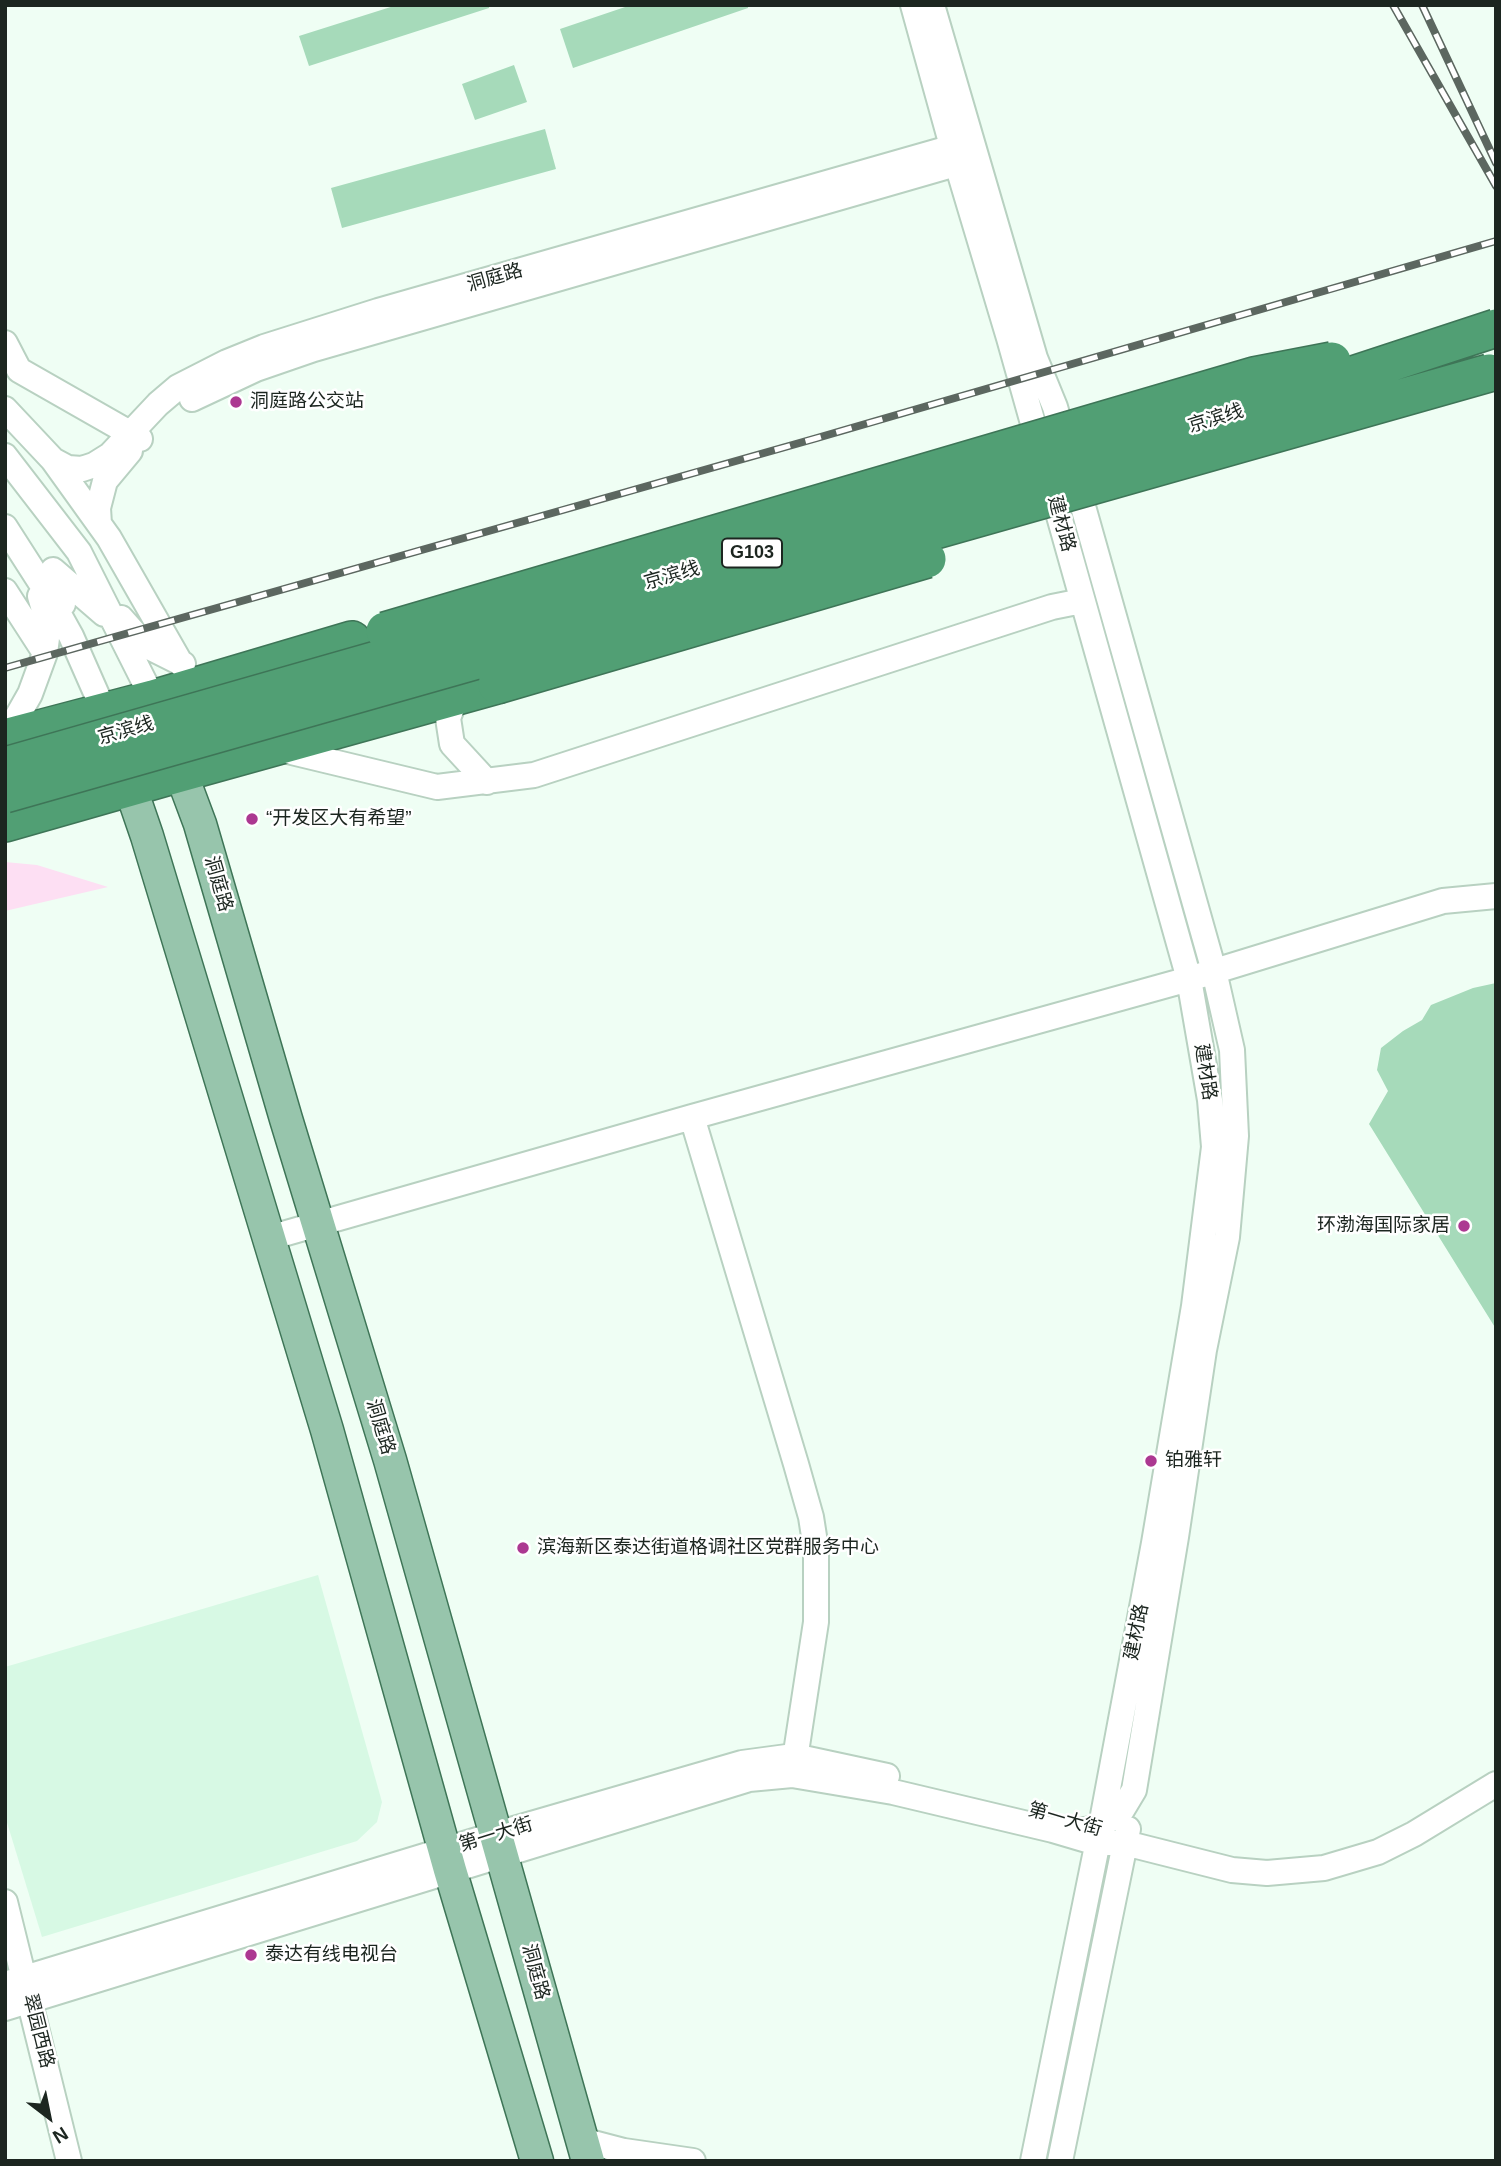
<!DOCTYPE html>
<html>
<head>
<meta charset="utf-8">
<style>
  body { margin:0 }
  #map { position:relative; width:1501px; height:2166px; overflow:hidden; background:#effef4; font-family:Helvetica,sans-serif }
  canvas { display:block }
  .frame { position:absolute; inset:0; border:7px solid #1c2620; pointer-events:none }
  .north { position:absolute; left:14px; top:2082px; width:70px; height:70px; -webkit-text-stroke:5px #fff; paint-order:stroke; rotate:148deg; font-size:19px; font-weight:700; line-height:28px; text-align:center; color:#1c2620 }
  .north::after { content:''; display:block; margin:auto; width:24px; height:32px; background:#1c2620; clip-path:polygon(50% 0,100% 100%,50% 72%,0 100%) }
</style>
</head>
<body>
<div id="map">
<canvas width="1501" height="2166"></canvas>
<div class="frame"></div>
<div class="north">N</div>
</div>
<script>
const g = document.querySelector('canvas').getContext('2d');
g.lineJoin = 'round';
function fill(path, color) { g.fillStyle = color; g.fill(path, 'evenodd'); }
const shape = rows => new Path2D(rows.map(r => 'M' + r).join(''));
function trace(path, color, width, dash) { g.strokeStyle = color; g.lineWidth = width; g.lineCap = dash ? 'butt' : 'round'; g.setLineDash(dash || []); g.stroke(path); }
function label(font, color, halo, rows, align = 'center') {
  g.font = font + ' Helvetica,"Noto Sans SC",sans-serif'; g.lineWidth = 5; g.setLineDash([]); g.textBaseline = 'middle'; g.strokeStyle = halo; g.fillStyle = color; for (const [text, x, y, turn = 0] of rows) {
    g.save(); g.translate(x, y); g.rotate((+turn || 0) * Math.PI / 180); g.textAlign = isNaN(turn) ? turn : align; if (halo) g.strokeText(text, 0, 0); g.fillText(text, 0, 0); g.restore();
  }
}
const built = shape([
  [318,1575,382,1802,377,1822,357,1841,42,1937,5,1816,5,1667]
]);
const green = shape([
  [5,862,37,865,108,887,5,911]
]);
const building = shape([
  [397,5,489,5,489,8,309,66,299,36],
  [631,5,748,5,748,8,573,68,560,29],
  [514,65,527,102,475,120,462,84],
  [545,129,556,169,342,228,331,188],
  [1496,983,1496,1329,1369,1124,1388,1091,1377,1070,1381,1048,1403,1031,1422,1020,1431,1005,1473,988]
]);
const minor = shape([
  [913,5,957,164,1009,338,1189,979,1210,1100,1214,1147,1194,1306,1154,1543,1101,1826,1033,2161],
  [932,5,1035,358,1055,407,1214,971,1232,1050,1236,1136,1227,1237,1204,1350,1176,1537,1134,1790,1122,1810,1101,1826,1086,1830,1053,1830],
  [5,343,19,370,140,439],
  [192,399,256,369,314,349,973,159],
  [5,409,53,460,109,538,181,664],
  [5,456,79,552,153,699],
  [53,460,68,468,82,469,94,465,110,455,158,404,178,387,227,362,264,347,378,311,967,143],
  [99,524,98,508,105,481,130,451],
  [5,527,46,591,71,636,104,711],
  [5,591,45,653],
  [63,604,53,570,104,614],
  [121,618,145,645,183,664],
  [456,698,448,718,452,744,487,782],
  [5,738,30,694,45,653,47,638,45,613,40,596],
  [279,749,437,787,534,775,1052,607,1082,601],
  [692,1117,796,1464,811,1517,816,1549,816,1622,793,1772],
  [269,1238,692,1117,1189,979,1443,901,1496,896],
  [5,1902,69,2161],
  [5,1984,497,1834,742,1763,794,1756,887,1776],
  [5,2008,749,1779,792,1775,893,1792,1053,1830,1097,1843,1125,1843,1232,1870,1267,1873,1324,1868,1378,1852,1414,1834,1496,1784],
  [582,2140,624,2151,693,2161],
  [1060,2161,1128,1829]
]);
const major = shape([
  [172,749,200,824,286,1119,390,1460,588,2161],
  [123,766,147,836,327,1430,450,1870,537,2161]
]);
const highway = shape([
  [5,738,153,699,352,640],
  [5,823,166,777,497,685]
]);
const rail = shape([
  [1393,5,1496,186],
  [1422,5,1496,163],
  [5,668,817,438,1496,241]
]);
const highwayBridge = shape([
  [385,631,1254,376,1332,361],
  [497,685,927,559],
  [5,766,1207,423,1496,328],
  [5,794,1489,373]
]);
const markers = [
  [236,402,7,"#ac3891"],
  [252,819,7,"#ac3891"],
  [1464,1226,7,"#ac3891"],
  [1151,1461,7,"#ac3891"],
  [523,1548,7,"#ac3891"],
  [251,1955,7,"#ac3891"]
];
const shields = [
  [752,553,60]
];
const shieldNames = [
  ["G103",752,553]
];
const streetNames = [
  ["洞庭路",495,278,-16],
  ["京滨线",1216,419,-17],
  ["建材路",1061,524,75],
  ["京滨线",672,576,-16],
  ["京滨线",126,731,-16],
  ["洞庭路",218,884,74],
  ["建材路",1205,1072,81],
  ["洞庭路",380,1427,73],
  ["建材路",1137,1632,-79],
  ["第一大街",1065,1820,16],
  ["第一大街",496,1835,-17],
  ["洞庭路",535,1972,75],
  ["翠园西路",38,2031,76]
];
const poiNames = [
  ["洞庭路公交站",250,402],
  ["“开发区大有希望”",266,819],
  ["环渤海国际家居",1450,1226,"right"],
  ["铂雅轩",1165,1461],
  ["滨海新区泰达街道格调社区党群服务中心",537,1548],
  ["泰达有线电视台",265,1955]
];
fill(built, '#d7f9e4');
fill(green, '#fddff3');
fill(building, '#a6daba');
trace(minor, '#b8d1c1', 28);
trace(major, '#3e7557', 35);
trace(highway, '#3e7557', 40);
trace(minor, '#fff', 24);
trace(major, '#97c5ac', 32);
trace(highway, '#519f74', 37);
trace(rail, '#5c6760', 8);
trace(rail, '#fff', 5, [16]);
trace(highwayBridge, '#3e7557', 40, []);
trace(highwayBridge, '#519f74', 37);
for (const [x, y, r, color] of markers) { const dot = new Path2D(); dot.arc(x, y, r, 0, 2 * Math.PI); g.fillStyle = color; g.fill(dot); trace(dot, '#fff', 2.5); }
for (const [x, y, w] of shields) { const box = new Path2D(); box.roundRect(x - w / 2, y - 14.5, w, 29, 5); g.fillStyle = '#fff'; g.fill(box); trace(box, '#1c2620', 2); }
label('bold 18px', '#1c2620', null, shieldNames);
label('19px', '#1c2620', '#fff', streetNames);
label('19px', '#1c2620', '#fff', poiNames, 'left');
</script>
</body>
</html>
